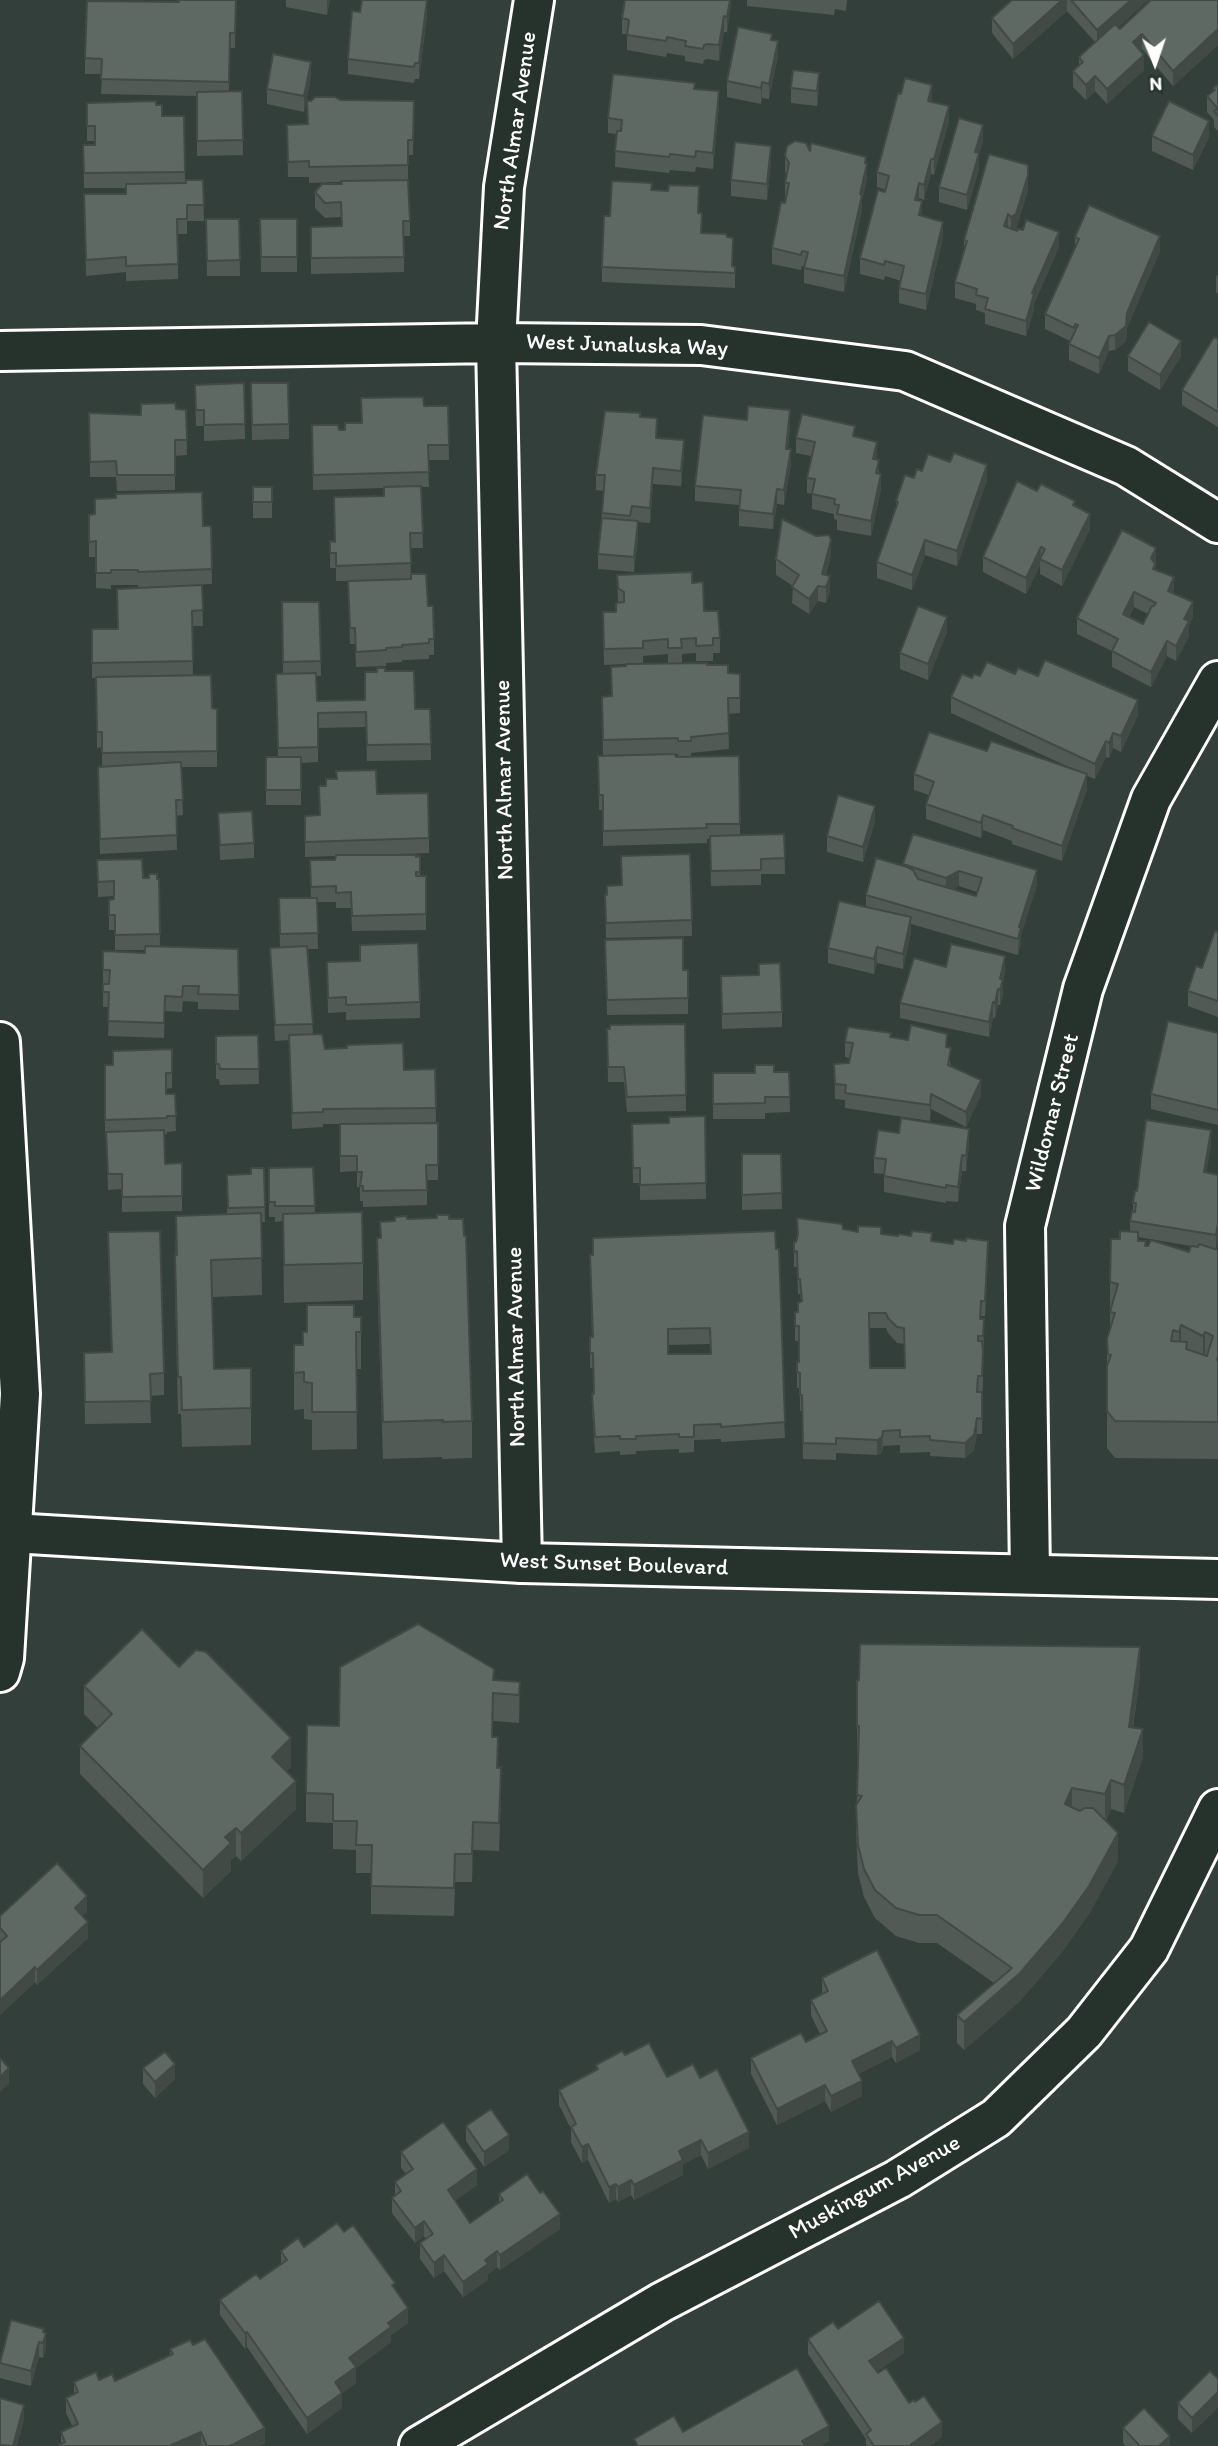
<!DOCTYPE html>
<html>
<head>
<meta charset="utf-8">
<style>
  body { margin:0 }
  #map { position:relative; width:1218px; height:2446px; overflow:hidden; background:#333f3a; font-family:Itim,sans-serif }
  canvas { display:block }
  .north { position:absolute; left:1120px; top:28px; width:70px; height:70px; -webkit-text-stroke:5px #26332d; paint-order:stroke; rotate:178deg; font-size:19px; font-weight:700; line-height:28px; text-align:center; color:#fff }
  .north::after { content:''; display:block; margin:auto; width:24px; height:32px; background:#fff; clip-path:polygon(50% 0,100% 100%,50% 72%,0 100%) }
</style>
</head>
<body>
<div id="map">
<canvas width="1218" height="2446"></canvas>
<div class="north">N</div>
</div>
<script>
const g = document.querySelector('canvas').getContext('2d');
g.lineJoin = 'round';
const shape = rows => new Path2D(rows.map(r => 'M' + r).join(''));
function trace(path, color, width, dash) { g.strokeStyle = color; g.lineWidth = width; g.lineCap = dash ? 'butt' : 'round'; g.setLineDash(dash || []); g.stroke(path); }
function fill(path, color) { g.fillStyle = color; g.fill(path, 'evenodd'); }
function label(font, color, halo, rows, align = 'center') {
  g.font = font + ' Itim,sans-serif'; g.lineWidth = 5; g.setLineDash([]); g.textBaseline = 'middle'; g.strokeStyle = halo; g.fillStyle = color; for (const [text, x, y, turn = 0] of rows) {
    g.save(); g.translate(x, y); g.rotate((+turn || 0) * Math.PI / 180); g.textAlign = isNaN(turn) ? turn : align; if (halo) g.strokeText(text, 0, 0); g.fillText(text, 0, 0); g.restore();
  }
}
const street = shape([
  [0,351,496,343,701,345,905,371,1126,466,1218,523],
  [0,1042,20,1394,4,1658,0,1672],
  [522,1563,496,343,504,187,534,0],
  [1030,1574,1025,1226,1083,989,1151,799,1218,681],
  [419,2446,662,2302,898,2179,996,2118,1084,2032,1149,1949,1218,1809]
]);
const secondary = shape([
  [0,1526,12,1533,522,1563,1218,1579]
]);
const wall = shape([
  [236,0,235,48,230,48,229,91,242,91,243,155,197,156,197,96,101,94,102,74,85,74,85,58,179,2],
  [286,0,330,0,327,15,286,7],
  [731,0,727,32,724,32,719,61,708,59,704,60,703,64,685,61,685,56,667,53,666,57,627,50,627,34,622,34,622,18],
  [747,0,847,0,846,11,835,9,834,15,747,6],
  [1012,0,1148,0,1118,27,1120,29,1218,0,1218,45,1173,86,1142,49,1140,51,1144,70,1107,104,1095,91,1086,100,1073,87,1073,71,1079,66,1079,57,1095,42,1067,11,1013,59,992,33,992,18],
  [427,16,419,79,415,79,414,83,348,74,348,59],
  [778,56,769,99,762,98,761,104,727,97,727,81],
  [311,77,304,112,267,104,267,89],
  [1218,84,1218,131,1214,127,1214,120,1207,112,1207,96,1213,91,1213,88],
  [791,88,819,88,817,106,791,103],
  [695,89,719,106,713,169,696,167,695,172,670,170,669,173,615,167,616,134,608,133,608,118],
  [340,100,414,101,413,155,408,155,408,180,371,181,410,221,410,236,404,236,404,272,311,274,311,227,341,226,341,217,325,218,315,208,315,192,342,184,341,182,309,183,309,177,288,177,287,125,307,124],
  [932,100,931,102,949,121,934,175,931,174,924,200,919,198,918,201,922,216,943,237,926,310,899,303,899,288,901,281,885,276,884,280,860,274,860,258,886,190,877,187,877,172],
  [87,103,156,105,162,116,184,116,185,183,203,180,204,221,187,221,187,234,178,234,178,279,126,281,126,272,86,276,84,194,126,194,126,188,84,188,83,145,95,145,95,141,87,141],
  [1152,136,1209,137,1193,170,1152,151],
  [983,141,979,154,979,169,967,210,939,202,939,187],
  [810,151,866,164,867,179,862,200,862,210,844,292,804,283,804,266,802,266,801,270,772,264,772,248,786,198,785,198,785,183,786,174,785,171,785,156],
  [771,161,767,200,731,196,731,180],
  [652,190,698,213,702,233,733,266,735,267,735,288,602,282,602,267,610,216],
  [1028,190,1016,229,1015,230,1059,247,1034,304,1034,309,1026,336,985,324,985,313,976,310,976,304,955,298,955,282,964,251,964,240],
  [206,219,239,219,240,276,207,276],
  [260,219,297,219,297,272,261,272],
  [1075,237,1160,251,1127,328,1126,341,1115,350,1109,351,1099,374,1069,360,1069,344,1070,341,1045,329,1045,314,1075,247],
  [1218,274,1218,294,1216,292,1216,277],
  [1218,339,1218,427,1182,405,1182,390],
  [1128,356,1181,356,1160,390,1128,371],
  [244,383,245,439,204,441,204,426,196,426,195,385],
  [251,383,289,424,289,439,252,440],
  [361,398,424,406,448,406,449,460,428,460,429,487,421,487,423,548,410,548,411,579,428,606,434,639,434,655,429,655,429,659,402,660,402,662,386,663,386,666,356,667,355,644,350,644,348,581,336,581,336,568,330,568,330,541,335,542,334,497,384,496,384,488,313,490,312,425,339,430,345,430,361,423],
  [176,409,186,410,187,455,175,456,175,490,117,491,116,477,90,477,89,413,141,415],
  [640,417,657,438,684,455,681,486,653,484,650,523,638,522,638,537,634,572,598,569,598,554,604,491,596,490,596,475],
  [790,426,788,449,791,464,784,505,777,504,773,529,739,526,739,505,695,501,695,486],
  [855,437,877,458,881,489,871,536,837,530,837,520,834,519,834,514,812,509,812,494,807,493,807,478,811,456,796,453,796,438],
  [950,462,987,480,957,566,925,555,912,590,877,578,877,562,896,508,896,501,914,478,922,471],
  [253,487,272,487,272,518,253,518],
  [1037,491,1075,506,1090,529,1062,586,1040,574,1040,565,1026,594,983,572,983,557],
  [89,515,203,526,211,526,212,584,138,588,138,585,111,585,111,589,96,588,96,557,89,557],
  [831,555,826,575,830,591,826,603,818,601,809,614,792,603,793,586,776,575,776,559],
  [1156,563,1155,569,1193,617,1189,625,1189,636,1176,661,1167,656,1151,687,1112,667,1112,651,1077,634,1077,618],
  [1134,607,1148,614,1143,624,1129,617],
  [617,575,692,583,704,611,720,638,720,653,713,653,713,661,696,661,696,653,682,654,682,663,707,665,728,673,740,674,740,713,728,714,729,749,691,753,691,756,678,756,678,754,603,755,602,697,612,696,668,663,668,654,643,656,643,663,604,665,603,612,616,612,618,602],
  [202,585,203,626,192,626,193,676,212,708,217,709,217,767,181,767,183,815,176,816,177,850,100,854,98,767,102,767,102,747,97,748,96,678,92,678,92,629,118,629],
  [282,602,319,602,321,676,316,676,317,701,365,700,385,671,415,709,430,709,431,760,367,761,366,727,318,728,318,762,301,763,301,805,266,805,266,757,278,757,276,674,283,674],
  [947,632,928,680,900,669,900,653],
  [1015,674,1138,715,1121,752,1113,748,1109,758,1106,757,1095,779,1087,776,1087,789,1062,861,1012,844,1012,841,983,830,981,838,926,819,926,804,929,795,914,790,914,774,987,751,1071,768,951,713,951,697,972,678],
  [598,756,676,757,740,824,740,836,784,834,785,874,761,874,761,885,711,886,710,839,707,839,707,843,603,846,603,810,599,810],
  [377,794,429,838,429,853,369,855,420,856,420,876,426,876,426,930,352,931,351,908,336,908,336,902,317,902,318,949,307,949,313,1034,325,1049,404,1070,435,1069,436,1123,438,1123,438,1180,427,1180,427,1205,363,1207,363,1201,360,1201,360,1187,357,1187,357,1171,340,1172,340,1124,356,1124,323,1124,323,1127,292,1129,289,1040,275,1041,270,948,280,947,279,898,311,898,310,860,335,860,336,856,305,857,305,816,319,815],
  [218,813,254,843,254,858,220,860],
  [875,821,863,862,827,852,827,836],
  [913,834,1037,885,1021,935,1021,943,1018,955,911,924,911,933,903,969,877,963,874,974,828,963,828,948,866,907,866,895,903,866],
  [959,886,977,892,976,896,953,890],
  [690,854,692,936,606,938,605,895,622,885,621,856],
  [97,860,143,878,159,879,160,946,238,949,239,1010,198,1009,198,1002,183,1001,182,1012,165,1011,164,1038,108,1036,109,1007,103,1007,103,951,145,953,145,950,115,950,115,930,109,930,109,915,114,896,98,897],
  [1218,932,1218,1017,1188,1006,1188,991,1202,968],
  [605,940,683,970,688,970,688,1014,607,1015],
  [327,962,420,1002,420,1018,346,1020,346,1012,328,1013],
  [946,967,1005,972,1003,982,1003,995,1000,1005,998,1005,995,1018,993,1018,989,1037,900,1018,900,1003],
  [721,976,782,1012,782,1027,722,1029],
  [685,1024,686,1111,627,1112,624,1082,608,1082,607,1029],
  [1218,1033,1218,1125,1151,1109,1151,1094],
  [258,1035,259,1084,220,1085,219,1079,216,1079,216,1036],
  [891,1038,947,1047,951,1066,981,1095,966,1127,931,1109,930,1121,845,1108,845,1100,835,1099,834,1064,849,1063,850,1058,845,1057,845,1042],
  [172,1049,172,1088,166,1089,166,1094,175,1094,176,1131,167,1132,167,1134,164,1134,165,1164,182,1163,182,1211,122,1212,122,1189,108,1190,106,1136,105,1136,105,1065,113,1065],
  [789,1072,790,1112,765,1113,765,1119,713,1119,713,1073],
  [705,1116,706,1199,640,1200,640,1183,633,1183,632,1124,669,1123],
  [969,1144,966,1171,962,1171,958,1202,946,1201,946,1203,884,1192,884,1174,874,1173,874,1158],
  [1211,1145,1206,1173,1218,1175,1216,1249,1218,1250,1218,1459,1115,1458,1107,1448,1107,1339,1110,1331,1110,1282,1120,1239,1130,1232,1130,1221,1133,1212,1133,1203,1137,1191],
  [1138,1237,1191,1246,1189,1252,1146,1246,1138,1241],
  [742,1154,781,1154,782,1209,742,1210],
  [313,1167,315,1213,363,1263,363,1300,284,1303,283,1221,275,1222,275,1217,269,1217,269,1168],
  [264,1168,265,1222,261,1222,262,1295,212,1297,214,1369,251,1408,251,1445,182,1447,181,1414,178,1414,175,1292,176,1216,227,1214,227,1175,251,1174],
  [407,1219,449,1219,464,1236,472,1421,472,1458,442,1459,442,1457,383,1459,377,1276,377,1238,380,1238,380,1222],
  [843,1229,932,1242,988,1257,985,1316,981,1316,981,1319,984,1319,982,1434,977,1434,974,1450,965,1458,930,1456,930,1452,900,1453,900,1445,883,1446,882,1453,877,1455,836,1453,836,1460,803,1459,802,1411,800,1411,800,1388,797,1388,797,1362,799,1362,799,1341,795,1341,795,1312,798,1312,801,1301,800,1294,798,1294,797,1267,794,1267,794,1242],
  [869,1328,886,1328,888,1333,897,1343,904,1344,904,1368,870,1368],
  [775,1231,785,1438,721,1442,721,1439,694,1440,694,1452,679,1453,679,1449,636,1451,636,1454,620,1455,620,1451,595,1453,592,1409,592,1394,594,1394,593,1368,590,1368,590,1337,592,1337,590,1255,593,1255,593,1238],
  [710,1344,711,1354,668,1354,668,1345],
  [108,1232,164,1373,164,1395,150,1396,151,1423,85,1424,84,1353,111,1352],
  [361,1317,361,1369,356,1369,357,1449,312,1450,312,1420,304,1419,304,1409,294,1410,294,1345,303,1345,307,1332],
  [179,1667,291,1767,286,1771,296,1809,241,1861,236,1856,231,1860,231,1871,203,1898,80,1774,80,1746,98,1728,84,1714,84,1686],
  [1140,1675,1133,1728,1143,1757,1124,1813,1111,1809,1106,1821,1118,1861,1089,1914,1062,1952,1020,2001,964,2050,957,2043,957,2015,994,1983,937,1943,919,1943,896,1936,875,1918,864,1897,858,1873,856,1833,858,1754,857,1754,857,1681],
  [494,1680,520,1682,519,1723,493,1721,493,1737,498,1768,501,1796,499,1851,473,1850,472,1882,455,1882,454,1916,371,1914,371,1873,356,1873,356,1850,333,1849,333,1823,306,1822,306,1793,339,1726],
  [87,1912,82,1916,88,1938,37,1985,35,1982,0,2015,0,1916],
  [822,1978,920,2050,896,2063,892,2057,858,2074,862,2096,831,2112,825,2101,777,2125,751,2074,751,2058,806,2042,820,2034,811,2015,811,2000,822,1994],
  [625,2055,667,2077,700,2078,749,2148,708,2169,701,2155,683,2164,683,2175,634,2200,631,2195,618,2202,616,2199,609,2203,588,2160,582,2163,571,2142,571,2129,559,2105,559,2090,596,2071,596,2065],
  [143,2068,175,2079,155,2098,143,2084],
  [466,2126,509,2150,484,2167,466,2141],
  [401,2152,477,2185,455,2201,470,2223,499,2202,499,2194,560,2229,500,2270,497,2267,488,2274,488,2280,463,2297,444,2271,434,2278,420,2259,420,2243,426,2239,424,2236,415,2243,392,2213,392,2198,395,2195,395,2182,406,2174,401,2168],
  [344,2232,395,2289,408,2323,391,2335,391,2342,356,2368,356,2383,342,2393,342,2408,307,2434,247,2347,245,2349,220,2315,220,2300,260,2279,281,2265,281,2251,304,2247],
  [838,2329,904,2353,876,2372,909,2403,942,2437,930,2446,866,2446,866,2439,808,2354,808,2339],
  [44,2332,46,2348,43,2358,39,2357,31,2386,0,2378,0,2360],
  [193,2345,265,2443,260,2446,59,2446,61,2444,61,2432,73,2427,66,2413,66,2398,74,2394,74,2382,99,2380,115,2381,170,2356,170,2349],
  [1210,2371,1192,2433,1178,2419,1178,2403],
  [1123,2428,1170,2446,1125,2446,1123,2443]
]);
const shadedWall = shape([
  [327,0,330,0,327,15],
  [427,0,427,16,419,79,419,63],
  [730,0,731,0,731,6,727,32,727,17],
  [1062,0,1067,0,1067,11,1013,59,1013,44],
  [1131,0,1148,0,1097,45,1097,30],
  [724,16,724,32,719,61,719,45],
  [1218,29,1218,45,1173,86,1173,71],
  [1142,34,1142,49,1133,58,1133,42],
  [778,41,778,56,769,99,769,84],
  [1144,55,1144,70,1107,104,1107,89],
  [311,62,311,77,304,112,304,96],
  [819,73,819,88,817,106,817,91],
  [1095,76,1095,91,1086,100,1086,85],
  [762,82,762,98,761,104,761,88],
  [932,85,932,100,928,116,928,101],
  [719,91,719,106,713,169,713,153],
  [949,106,949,121,934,175,934,159],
  [1209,121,1209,137,1193,170,1193,155],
  [983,125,983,141,979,154,979,169,967,210,967,195,975,152],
  [771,146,771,161,767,200,767,184],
  [866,157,867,179,862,200,862,210,844,292,844,276],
  [931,159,931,174,924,200,924,185],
  [1028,175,1028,190,1016,229,1011,232,1011,217],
  [919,183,919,198,915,215,915,200],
  [922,201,922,217,919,215],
  [1008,214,1008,229,1004,226],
  [943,222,943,237,926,310,926,294],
  [1059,232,1059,247,1034,304,1034,309,1026,336,1026,321,1032,293],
  [1160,236,1160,251,1127,328,1126,341,1115,350,1115,335,1127,313],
  [1109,336,1109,351,1099,374,1099,358],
  [1181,341,1181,356,1160,390,1160,375],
  [790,410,790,426,786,464,786,449],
  [684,440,684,455,681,486,681,471],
  [877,442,877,458,873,474,873,459],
  [791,449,791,464,784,505,784,490],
  [987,465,987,480,957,566,957,551],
  [653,468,653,484,650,523,650,508],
  [881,474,881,489,871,536,871,521],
  [777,489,777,504,773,529,773,514],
  [1090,514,1090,529,1062,586,1062,570],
  [638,521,638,537,634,572,634,557],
  [831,540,831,555,822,589,822,574],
  [925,540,925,555,912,590,912,575],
  [1041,547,1040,565,1026,594,1026,578],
  [1156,548,1156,563,1155,567,1155,579,1151,558],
  [830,576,830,591,826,603,826,587],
  [1174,577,1174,592,1168,606,1168,591],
  [818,586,818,601,809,614,809,599],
  [1134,592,1134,607,1123,629,1123,614],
  [1193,602,1193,617,1189,625,1189,636,1176,661,1176,646,1184,619],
  [947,617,947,632,928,680,928,664],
  [1167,641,1167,656,1151,687,1151,672],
  [1138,700,1138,715,1121,752,1121,736],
  [1113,733,1113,748,1109,758,1109,743],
  [1106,741,1106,757,1095,779,1095,764],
  [1087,774,1087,789,1062,861,1062,846],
  [875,806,875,821,863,862,863,847],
  [983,815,983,830,981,838,981,823],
  [1037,870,1037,885,1021,935,1021,943,1018,955,1019,927],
  [959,871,959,886,946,894,946,878],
  [911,917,911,933,903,969,903,954],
  [877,947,877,963,874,974,874,959],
  [1005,956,1005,972,1003,982,1003,995,1000,1005,1000,979],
  [998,989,998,1005,995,1018,995,1003],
  [993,1002,993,1018,989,1037,989,1022],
  [981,1080,981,1095,966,1127,966,1112],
  [931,1094,931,1109,930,1121,930,1105],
  [969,1129,969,1144,966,1171,966,1156],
  [1211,1130,1211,1145,1204,1188,1204,1172],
  [962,1155,962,1171,958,1202,958,1187],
  [1218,1223,1218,1239,1216,1251,1216,1235],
  [988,1241,988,1257,985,1316,985,1301],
  [1181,1325,1181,1362,1179,1370,1179,1332],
  [1205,1332,1205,1369,1203,1373,1203,1336],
  [977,1418,977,1434,974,1450,965,1458,965,1443],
  [883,1431,882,1453,877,1455,877,1440],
  [1140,1647,1140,1675,1129,1755,1129,1727],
  [520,1682,520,1710,519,1723,519,1695],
  [1143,1729,1143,1757,1124,1813,1124,1785],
  [291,1738,291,1767,272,1785,272,1757],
  [1111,1780,1111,1809,1105,1822,1105,1794],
  [296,1781,296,1809,241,1861,241,1833],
  [1072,1788,1072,1817,1065,1804],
  [473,1822,473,1850,472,1882,472,1854],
  [236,1828,236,1856,231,1860,231,1871,203,1898,203,1870,225,1837],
  [1118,1833,1118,1861,1089,1914,1062,1952,1020,2001,964,2050,964,2022,1020,1973],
  [87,1896,87,1912,75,1923,75,1908],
  [88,1922,88,1938,37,1985,37,1970],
  [35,1967,35,1982,0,2015,0,2000],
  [920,2035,920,2050,896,2063,896,2048],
  [892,2041,892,2057,852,2077,852,2061],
  [175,2064,175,2079,155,2098,155,2082],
  [9,2068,9,2084,0,2092,0,2077],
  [862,2081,862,2096,831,2112,831,2096],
  [825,2085,825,2101,777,2125,777,2109],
  [749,2132,749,2148,708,2169,708,2153],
  [509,2135,509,2150,484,2167,484,2152],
  [701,2140,701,2155,683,2164,683,2175,634,2200,634,2185,679,2151],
  [588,2144,588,2160,582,2163,582,2147],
  [477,2169,477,2185,448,2206,448,2190],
  [631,2180,631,2195,618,2202,618,2187],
  [616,2184,616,2199,609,2203,609,2187],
  [560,2214,560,2229,500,2270,500,2255],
  [424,2221,424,2236,415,2243,415,2228],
  [497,2251,497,2267,488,2274,488,2280,463,2297,463,2282,485,2260],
  [444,2255,444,2271,434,2278,434,2263],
  [408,2308,408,2323,391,2335,391,2342,356,2368,356,2383,335,2398,335,2382,349,2358,388,2323],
  [44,2329,44,2341,46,2333,46,2348,43,2358,43,2332],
  [247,2332,247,2347,245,2349,245,2333],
  [904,2338,904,2353,869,2377,869,2361],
  [39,2342,39,2357,31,2386,31,2371],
  [1218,2392,1218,2408,1192,2433,1192,2418],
  [342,2393,342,2408,307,2434,307,2418],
  [24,2405,24,2420,17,2446,13,2446],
  [942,2422,942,2437,930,2446,909,2446],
  [829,2426,829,2441,821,2446,802,2446,802,2441],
  [265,2428,265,2443,260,2446,230,2446],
  [201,2432,201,2446,169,2446],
  [1170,2436,1170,2446,1159,2446]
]);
const building = shape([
  [178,0,236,0,235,33,230,33,229,82,101,79,102,59,85,58,87,1,179,2,178,0],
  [362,0,427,0,419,63,415,63,414,67,348,59,352,11,360,12,362,0],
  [625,0,730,0,727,17,724,16,719,45,708,44,704,45,703,49,685,46,686,41,667,37,666,41,627,35,629,20,622,18,625,0],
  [1012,0,1062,0,1013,44,992,18,1012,0],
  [1071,0,1131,0,1097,30,1071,0],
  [1151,0,1218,0,1218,29,1173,71,1142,34,1133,42,1144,55,1107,89,1095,76,1086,85,1073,71,1083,62,1079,57,1115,24,1120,29,1151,0],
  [738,27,772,34,771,40,778,41,769,84,762,82,761,88,727,81,738,27],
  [273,54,311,62,304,96,267,89,273,54],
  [793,70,819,73,817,91,791,88,793,70],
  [613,74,695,83,694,89,719,91,713,153,696,151,695,157,670,154,669,157,615,151,617,131,621,131,622,120,608,118,613,74],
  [905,78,932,85,928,101,949,106,934,159,931,159,924,185,919,183,915,200,922,201,919,215,943,222,926,294,899,288,904,266,885,261,884,265,860,258,878,190,885,192,889,176,877,172,898,93,901,94,905,78],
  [1218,84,1218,116,1214,111,1218,109,1207,96,1215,90,1213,88,1218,84],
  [242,91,243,140,197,141,197,92,242,91],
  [315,97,335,97,340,100,414,101,413,140,408,140,408,165,309,167,309,161,288,162,287,125,308,124,307,101,311,101,315,97],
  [156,101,156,105,162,105,162,116,184,116,185,172,84,173,83,145,95,145,95,126,87,126,87,103,156,101],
  [1169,101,1209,121,1193,155,1152,136,1169,101],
  [959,118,983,125,975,152,979,153,967,195,939,187,959,118],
  [795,141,806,143,810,151,811,143,866,157,865,163,867,164,860,194,862,195,844,276,804,268,808,252,802,251,801,255,772,248,781,202,785,203,789,183,785,183,789,163,785,156,787,146,795,141],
  [735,142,771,146,767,184,731,180,735,142],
  [989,154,1028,165,1028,175,1016,214,1011,217,1008,214,1004,226,1017,231,1018,229,1023,230,1026,220,1059,232,1032,293,1034,294,1026,321,985,309,988,298,976,295,977,289,955,282,967,241,964,240,989,154],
  [186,180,203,180,204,205,187,205,187,219,177,219,178,264,126,266,126,257,86,260,84,194,126,194,126,184,186,183,186,180],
  [408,180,410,221,403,221,404,257,311,258,311,227,342,226,341,202,325,203,315,192,322,184,342,184,341,181,408,180],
  [612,181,652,183,651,190,668,191,669,185,699,186,698,213,702,213,701,233,726,234,727,237,733,238,732,266,735,267,735,273,602,267,604,216,610,216,612,181],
  [1089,205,1160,236,1127,313,1126,326,1115,335,1109,336,1099,358,1069,344,1078,325,1075,324,1074,328,1045,314,1079,239,1075,237,1089,205],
  [206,219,239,219,240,260,207,261,206,219],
  [260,219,297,219,297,257,261,257,260,219],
  [1149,322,1181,341,1160,375,1128,356,1149,322],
  [1214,337,1218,339,1218,412,1182,390,1214,337],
  [244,383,245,424,204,425,204,410,196,410,195,385,244,383],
  [251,383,288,383,289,424,252,425,251,383],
  [423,397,424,406,448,406,449,445,428,445,429,472,313,475,312,425,338,425,339,430,345,430,345,423,362,423,361,398,423,397],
  [175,403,176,409,186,410,187,440,175,440,175,475,117,475,116,461,90,462,89,413,141,415,141,404,175,403],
  [748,406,790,410,786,449,791,449,784,490,777,489,773,514,739,510,741,490,695,486,703,415,747,420,748,406],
  [605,411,640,413,640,417,657,418,656,438,684,440,681,471,653,468,650,508,632,506,630,516,602,513,605,475,596,475,605,411],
  [802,414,855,426,853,436,877,442,873,459,879,460,876,473,881,474,871,521,837,514,839,505,834,504,835,499,812,494,815,479,807,478,815,442,796,438,802,414],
  [954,453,987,465,957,551,925,540,912,575,877,562,898,502,896,501,905,475,914,478,917,469,922,471,928,454,950,462,954,453],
  [1017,481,1037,491,1041,484,1075,501,1073,505,1090,514,1062,570,1040,559,1045,549,1041,547,1026,578,983,557,1017,481],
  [421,486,423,533,410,533,411,563,336,566,336,553,330,553,330,541,335,542,334,497,384,496,384,487,421,486],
  [253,487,272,487,272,502,253,502,253,487],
  [202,492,203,526,211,526,212,569,138,572,138,570,111,570,111,573,96,573,96,541,89,542,89,515,95,514,95,499,116,498,116,494,202,492],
  [602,518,638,521,634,557,598,554,602,518],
  [782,519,816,536,829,535,831,540,822,574,830,576,826,587,818,586,809,599,792,587,799,575,776,559,782,519],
  [1122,530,1156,548,1151,558,1155,564,1153,569,1174,577,1168,591,1193,602,1184,619,1189,621,1176,646,1167,641,1151,672,1112,651,1118,639,1077,618,1122,530],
  [1134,592,1156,603,1154,606,1152,606,1143,624,1123,614,1134,592],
  [692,572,692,583,703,582,704,611,718,611,720,638,713,638,713,645,696,646,696,638,681,639,682,648,668,648,668,639,643,641,643,648,604,649,603,612,616,612,616,603,624,602,624,592,618,588,617,575,692,572],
  [411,574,426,574,428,606,433,606,434,639,429,639,429,643,402,645,402,647,386,648,386,650,356,652,355,628,350,628,348,581,411,579,411,574],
  [202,585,203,610,192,611,193,661,92,663,92,629,118,629,117,589,202,585],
  [282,602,319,602,321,661,283,662,282,602],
  [918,606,947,617,928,664,900,653,918,606],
  [1045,660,1138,700,1121,736,1113,733,1109,743,1106,741,1095,764,951,697,962,674,972,678,974,674,980,676,987,662,1015,674,1018,668,1038,676,1045,660],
  [707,663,707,665,728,665,728,673,740,674,740,698,728,698,729,733,691,737,691,741,678,741,678,738,603,740,602,697,612,696,611,667,626,666,626,664,707,663],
  [377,668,385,668,385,671,414,671,415,709,430,709,431,744,367,745,366,712,318,713,318,747,278,748,276,674,316,673,317,701,365,700,365,672,377,672,377,668],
  [211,675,212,708,217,709,217,751,102,753,102,732,97,732,96,677,211,675],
  [929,732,987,751,991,741,1087,774,1062,846,1012,828,1013,826,983,815,981,823,926,804,934,782,914,774,929,732],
  [675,754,676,757,739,756,740,824,706,824,707,828,603,831,603,795,599,795,598,756,675,754],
  [266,757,301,757,301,790,266,790,266,757],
  [181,762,183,800,176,800,177,835,100,839,98,767,181,762],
  [376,770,377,794,428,793,429,838,305,842,305,816,320,815,319,786,326,786,326,779,337,779,336,771,376,770],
  [838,795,875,806,863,847,827,836,838,795],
  [252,811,254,843,220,845,218,813,252,811],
  [784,834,785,858,761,859,761,870,711,871,710,836,784,834],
  [913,834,1037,870,1019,927,1021,927,1018,939,866,895,876,858,907,867,913,870,918,879,976,896,982,878,959,871,946,878,903,864,913,834],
  [690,854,692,920,606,923,605,895,607,895,607,886,622,885,621,856,690,854],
  [336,855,416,855,416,857,420,856,420,872,416,872,416,876,426,876,426,914,352,916,351,892,336,893,336,886,311,887,310,860,335,860,336,855],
  [142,859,143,878,149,878,149,874,157,874,157,879,159,879,160,934,115,935,115,915,109,915,109,900,114,899,114,881,98,882,97,860,142,859],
  [279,898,317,898,318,933,280,934,279,898],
  [839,901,911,917,903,954,877,947,874,959,828,948,839,901],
  [1215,931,1218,932,1218,1001,1188,991,1196,966,1202,968,1215,931],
  [683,938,683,970,688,970,688,998,607,1000,605,940,683,938],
  [418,943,420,1002,346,1005,346,997,328,998,327,962,360,961,360,945,418,943],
  [951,944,1005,956,1000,979,1003,979,1000,990,998,989,995,1003,993,1002,989,1022,900,1003,914,958,946,967,951,944],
  [145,946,238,949,239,995,198,994,199,986,183,986,182,997,165,996,164,1023,108,1021,109,992,103,992,103,984,109,984,110,970,103,970,103,951,145,953,145,946],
  [307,946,313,1024,275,1025,270,948,307,946],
  [780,963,782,1012,722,1014,721,976,759,975,759,964,780,963],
  [1168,1021,1218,1033,1218,1110,1151,1094,1168,1021],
  [685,1024,686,1095,627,1097,624,1067,608,1067,607,1029,610,1029,610,1025,685,1024],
  [911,1025,947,1034,946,1047,951,1048,948,1065,981,1080,966,1112,931,1094,930,1105,845,1093,846,1085,835,1084,834,1064,849,1063,853,1043,845,1042,848,1027,891,1033,890,1037,908,1040,911,1025],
  [322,1034,325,1049,347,1048,347,1045,403,1043,404,1070,435,1069,436,1108,323,1109,323,1112,292,1113,289,1035,322,1034],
  [258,1035,259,1069,220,1069,219,1064,216,1064,216,1036,258,1035],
  [172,1049,172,1073,166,1073,166,1094,175,1094,176,1116,167,1116,167,1118,105,1120,105,1065,113,1065,113,1051,172,1049],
  [755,1065,774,1065,774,1072,789,1072,790,1097,765,1097,765,1103,713,1104,713,1073,755,1073,755,1065],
  [705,1116,706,1183,640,1185,640,1168,633,1168,632,1124,669,1123,669,1117,705,1116],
  [901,1118,969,1129,966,1156,962,1155,958,1187,946,1185,946,1188,884,1176,886,1159,874,1158,878,1130,899,1133,901,1118],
  [1146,1120,1211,1130,1204,1172,1218,1175,1218,1223,1216,1235,1130,1221,1132,1211,1135,1212,1136,1203,1133,1203,1135,1191,1137,1191,1146,1120],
  [438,1123,438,1165,426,1165,427,1190,363,1191,363,1186,360,1186,362,1172,357,1172,357,1156,340,1156,340,1124,438,1123],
  [164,1130,165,1164,182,1163,182,1196,122,1197,122,1174,108,1174,106,1132,164,1130],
  [742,1154,781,1154,782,1193,742,1195,742,1154],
  [313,1167,315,1206,275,1206,275,1202,269,1202,269,1168,313,1167],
  [251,1168,264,1168,265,1207,228,1208,227,1175,251,1174,251,1168],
  [362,1212,363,1263,284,1265,283,1214,362,1212],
  [261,1213,262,1258,211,1260,214,1369,251,1368,251,1408,182,1410,181,1377,178,1377,175,1255,177,1255,176,1216,261,1213],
  [437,1215,449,1215,449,1219,463,1219,464,1236,466,1236,472,1421,442,1422,443,1420,383,1422,377,1238,381,1238,380,1222,395,1221,395,1217,407,1216,407,1219,437,1218,437,1215],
  [797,1218,842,1224,843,1229,858,1232,858,1226,881,1227,881,1234,898,1236,899,1234,911,1236,912,1231,932,1233,931,1241,953,1244,954,1239,966,1241,966,1238,988,1241,985,1301,981,1301,980,1319,984,1319,983,1336,978,1336,978,1341,982,1341,983,1351,982,1376,978,1376,977,1392,982,1392,982,1419,977,1418,974,1435,965,1443,930,1440,930,1436,900,1437,900,1430,883,1431,882,1437,877,1440,836,1438,836,1444,803,1443,802,1395,800,1395,800,1373,797,1372,797,1362,799,1362,799,1326,795,1326,795,1312,798,1312,798,1303,802,1301,800,1279,798,1279,797,1251,794,1252,794,1242,796,1242,798,1234,797,1218],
  [869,1313,886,1313,888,1318,897,1327,904,1328,905,1368,870,1368,869,1313],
  [160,1231,164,1373,150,1374,151,1401,85,1402,84,1353,112,1352,108,1232,160,1231],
  [775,1231,776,1249,779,1249,785,1422,721,1427,721,1424,694,1425,694,1437,679,1437,679,1434,636,1436,636,1439,620,1439,620,1436,595,1437,592,1394,594,1394,593,1353,590,1353,590,1337,593,1337,590,1255,593,1255,593,1238,775,1231],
  [710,1328,711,1354,668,1354,668,1329,710,1328],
  [1120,1231,1138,1232,1138,1241,1146,1241,1145,1246,1148,1246,1151,1240,1189,1252,1191,1246,1198,1247,1199,1244,1218,1250,1218,1356,1217,1360,1218,1360,1218,1422,1115,1421,1107,1411,1107,1366,1111,1355,1108,1354,1107,1339,1115,1313,1110,1312,1118,1284,1110,1282,1111,1239,1120,1239,1120,1231],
  [1181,1325,1203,1336,1205,1332,1213,1336,1207,1356,1186,1349,1187,1342,1171,1341,1173,1330,1179,1332,1181,1325],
  [307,1305,354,1305,354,1317,361,1317,361,1332,356,1332,357,1412,312,1412,312,1383,304,1382,304,1372,294,1373,294,1345,303,1345,303,1332,307,1332,307,1305],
  [418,1624,494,1669,493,1680,520,1682,519,1695,493,1693,492,1737,498,1737,497,1768,501,1767,499,1823,473,1822,472,1854,455,1854,454,1888,371,1886,372,1845,356,1845,357,1821,333,1821,333,1794,306,1793,307,1725,339,1726,340,1667,418,1624],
  [142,1629,179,1667,196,1650,206,1652,291,1738,272,1757,296,1781,241,1833,236,1828,225,1837,231,1843,203,1870,80,1746,112,1714,84,1686,142,1629],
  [860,1644,1140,1647,1129,1727,1143,1729,1124,1785,1111,1780,1105,1794,1072,1788,1065,1804,1080,1811,1085,1808,1093,1808,1118,1833,1089,1886,1062,1924,1020,1973,964,2022,957,2015,1012,1968,937,1915,919,1915,896,1908,875,1890,864,1869,858,1845,856,1805,862,1796,857,1795,859,1726,857,1726,857,1681,859,1680,860,1644],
  [57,1863,87,1896,75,1908,88,1922,37,1970,35,1967,0,2000,0,1942,7,1936,0,1928,0,1916,57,1863],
  [877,1950,920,2035,896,2048,892,2041,852,2061,862,2081,831,2096,825,2085,777,2109,751,2058,801,2033,806,2042,827,2031,811,2000,828,1991,822,1978,877,1950],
  [649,2043,667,2077,693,2064,700,2078,717,2069,749,2132,708,2153,701,2140,679,2151,683,2160,634,2185,631,2180,618,2187,616,2184,609,2187,588,2144,582,2147,571,2127,576,2124,559,2090,598,2069,596,2065,622,2051,625,2055,649,2043],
  [165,2052,175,2064,155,2082,143,2068,165,2052],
  [0,2058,9,2068,0,2077,0,2058],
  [491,2109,509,2135,484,2152,466,2126,491,2109],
  [443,2122,477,2169,448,2190,470,2223,503,2200,499,2194,527,2174,540,2193,543,2191,560,2214,500,2255,497,2251,485,2260,488,2264,463,2282,444,2255,434,2263,420,2243,433,2234,424,2221,415,2228,392,2198,401,2191,395,2182,413,2169,401,2152,443,2122],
  [337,2223,344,2232,353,2225,395,2283,392,2285,408,2308,388,2323,391,2327,349,2358,356,2367,335,2382,342,2393,307,2418,247,2332,245,2333,220,2300,256,2274,260,2279,287,2260,281,2251,298,2238,304,2247,337,2223],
  [879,2301,904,2338,869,2361,878,2373,886,2368,909,2403,914,2400,915,2402,924,2396,942,2422,909,2446,874,2446,866,2434,871,2430,808,2339,833,2322,838,2329,879,2301],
  [11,2320,44,2329,43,2332,46,2333,43,2343,39,2342,31,2371,0,2363,11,2320],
  [205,2339,265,2428,230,2446,207,2446,201,2432,169,2446,60,2446,59,2445,65,2442,61,2432,78,2424,66,2398,78,2392,74,2382,96,2372,99,2380,112,2374,115,2381,173,2354,170,2349,190,2340,193,2345,205,2339],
  [797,2368,829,2426,802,2441,805,2446,638,2446,634,2439,674,2416,683,2432,797,2368],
  [1210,2371,1218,2379,1218,2392,1192,2418,1178,2403,1210,2371],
  [0,2398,24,2405,13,2446,0,2445,0,2398],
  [1144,2408,1170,2436,1159,2446,1140,2446,1123,2428,1144,2408]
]);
const streetNames = [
  ["North Almar Avenue",516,131,-82],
  ["West Junaluska Way",627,346,2],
  ["North Almar Avenue",505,780,-91],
  ["Wildomar Street",1053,1113,-76],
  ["North Almar Avenue",517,1347,-91],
  ["West Sunset Boulevard",614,1565,2],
  ["Muskingum Avenue",875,2188,-29]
];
trace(street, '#fff', 44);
trace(secondary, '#fff', 44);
trace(street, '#26332d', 38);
trace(secondary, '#26332d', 38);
fill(wall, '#525a56');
fill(shadedWall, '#424a46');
fill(building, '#5f6964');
trace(building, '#424a46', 2);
label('23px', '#fff', '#26332d', streetNames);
</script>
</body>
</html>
